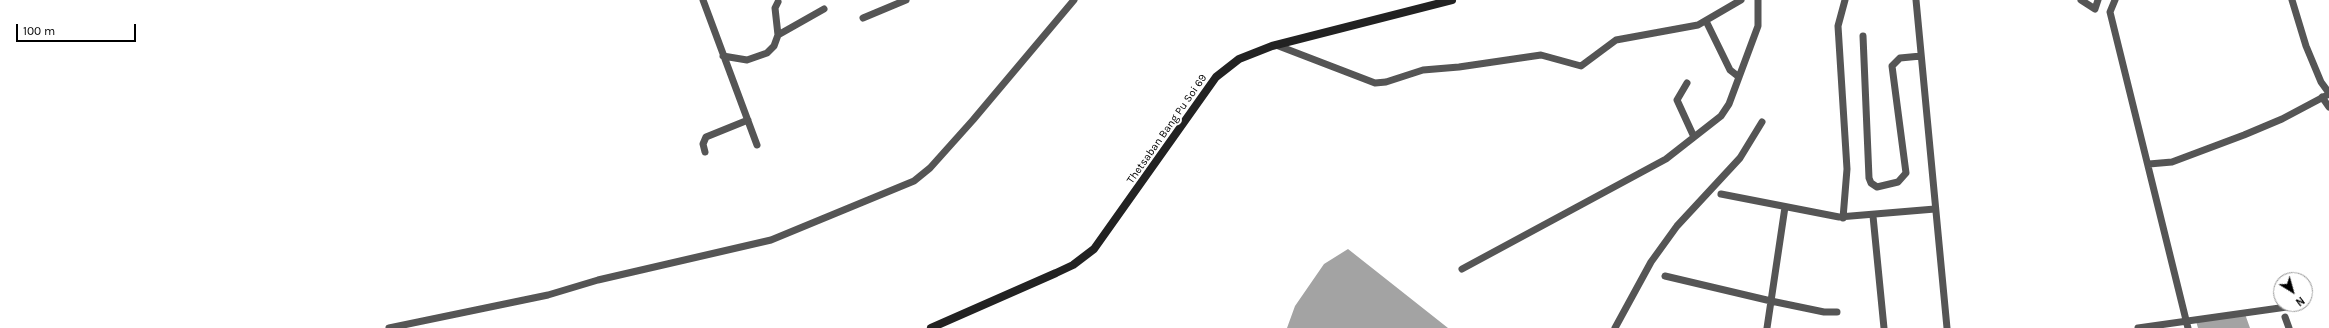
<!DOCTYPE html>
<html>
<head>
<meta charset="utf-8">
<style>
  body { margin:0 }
  #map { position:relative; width:2329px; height:328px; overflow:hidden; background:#fff; font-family:Karla,sans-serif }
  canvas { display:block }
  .north { position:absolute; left:2273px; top:272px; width:40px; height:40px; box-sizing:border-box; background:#fff; border:1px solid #999; border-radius:50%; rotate:143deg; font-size:11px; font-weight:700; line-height:16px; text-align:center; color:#000 }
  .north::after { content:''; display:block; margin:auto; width:14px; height:18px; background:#000; clip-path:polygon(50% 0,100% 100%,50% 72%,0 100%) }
  .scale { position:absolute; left:16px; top:24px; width:120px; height:18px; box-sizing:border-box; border:2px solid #000; border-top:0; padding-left:5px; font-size:12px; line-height:14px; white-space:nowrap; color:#000; -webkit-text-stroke:3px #fff; paint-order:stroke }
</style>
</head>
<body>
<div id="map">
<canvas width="2329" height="328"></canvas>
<div class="north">N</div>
<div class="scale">100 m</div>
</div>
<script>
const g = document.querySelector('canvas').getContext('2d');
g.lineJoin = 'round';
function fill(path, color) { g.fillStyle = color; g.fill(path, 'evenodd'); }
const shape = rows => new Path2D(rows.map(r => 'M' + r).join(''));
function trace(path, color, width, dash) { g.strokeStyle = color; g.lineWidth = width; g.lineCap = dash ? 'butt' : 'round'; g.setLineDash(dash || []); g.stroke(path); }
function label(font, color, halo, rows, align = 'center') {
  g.font = font + ' Karla,sans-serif'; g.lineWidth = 4; g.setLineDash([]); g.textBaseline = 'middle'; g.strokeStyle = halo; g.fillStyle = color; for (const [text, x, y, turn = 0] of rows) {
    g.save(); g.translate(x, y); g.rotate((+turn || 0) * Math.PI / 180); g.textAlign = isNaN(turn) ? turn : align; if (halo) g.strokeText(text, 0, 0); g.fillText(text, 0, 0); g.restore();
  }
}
const water = shape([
  [1348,249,1448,328,1287,328,1295,306,1324,264],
  [2245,314,2250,328,2198,328,2196,321]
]);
const street = shape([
  [703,0,757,145],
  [1916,0,1947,328],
  [2081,0,2095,9,2098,0],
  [2115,0,2110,12,2188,328],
  [2292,0,2306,46,2321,82,2329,93],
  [863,18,906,0],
  [1706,21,1730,70,1739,77],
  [778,35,775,8,778,2],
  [1863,36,1869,178,1871,183,1877,187,1898,182,1906,173,1892,66,1900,58,1921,56],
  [1276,45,1375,83,1386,82,1423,70,1459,67,1541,55,1581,66,1616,40,1698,25,1741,0],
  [723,56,747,60,767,53,774,46,778,35,824,9],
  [1687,83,1677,100,1694,137],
  [2322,97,2329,107],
  [705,152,703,144,706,137,748,120],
  [2149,164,2172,162,2244,135,2282,119,2329,94],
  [1721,194,1839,217,1935,209],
  [1873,216,1884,328],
  [1843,218,1847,169,1838,26,1845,0],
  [1462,269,1666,159,1721,116,1729,104,1758,26,1758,0],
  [1665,276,1771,301,1824,312,1837,312],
  [2285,317,2289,328],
  [389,328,548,295,598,280,771,240,914,181,930,168,973,120,1074,0],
  [1615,328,1651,262,1677,226,1740,158,1762,122],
  [1767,328,1785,207],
  [2138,328,2301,305]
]);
const secondary = shape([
  [931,328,1056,273,1073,265,1094,249,1216,77,1239,59,1272,46,1452,0]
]);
const streetNames = [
  ["Thetsaban Bang Pu Soi 69",1167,129,-55]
];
fill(water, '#a3a3a3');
trace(street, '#555', 7);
trace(secondary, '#222', 8);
label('11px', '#000', '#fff', streetNames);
</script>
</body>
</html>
